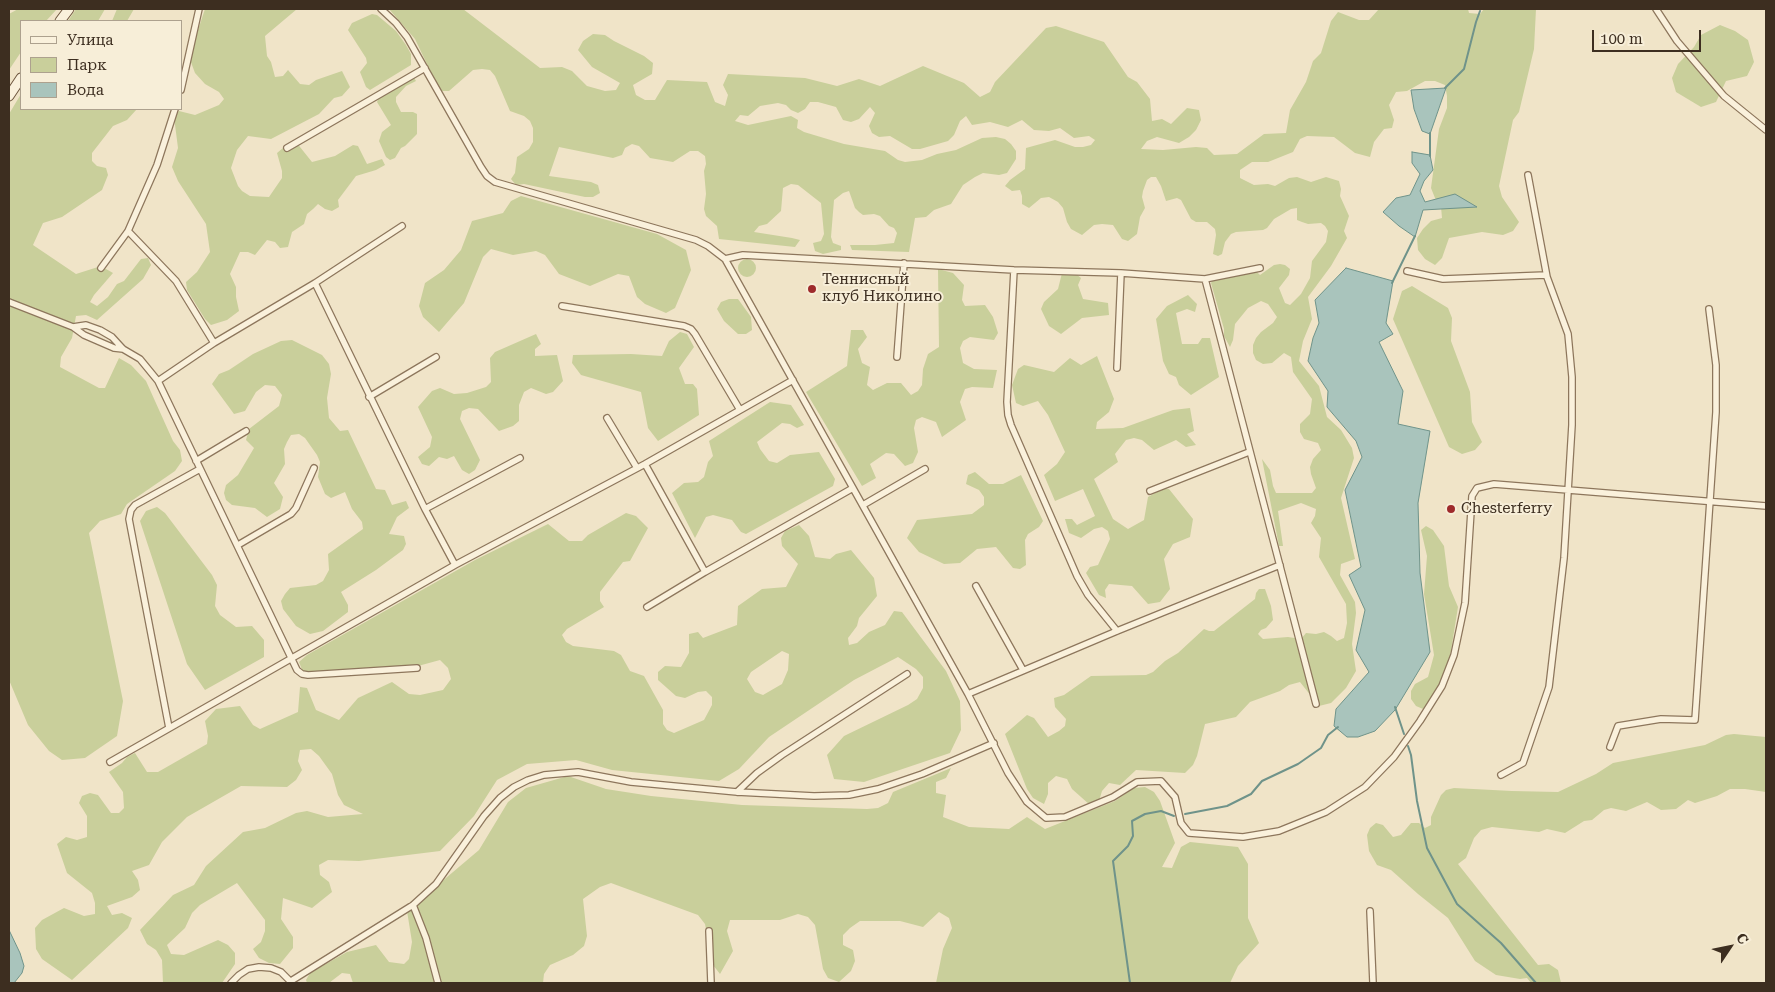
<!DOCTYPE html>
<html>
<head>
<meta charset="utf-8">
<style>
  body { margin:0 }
  #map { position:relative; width:1775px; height:992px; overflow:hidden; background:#f0e4c8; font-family:"Roboto Serif",serif }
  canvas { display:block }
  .frame { position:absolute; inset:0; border:10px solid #3d2e20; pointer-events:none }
  .legend { position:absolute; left:20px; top:20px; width:162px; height:90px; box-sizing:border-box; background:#f7eed8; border:1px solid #ada18e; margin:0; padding:6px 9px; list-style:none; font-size:15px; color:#3d2e20 }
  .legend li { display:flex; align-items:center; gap:10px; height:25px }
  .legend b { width:25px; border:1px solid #ada18e }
  .north { position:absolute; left:1705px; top:922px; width:50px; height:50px; -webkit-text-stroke:4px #f7eed8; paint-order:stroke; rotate:56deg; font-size:14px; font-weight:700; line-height:20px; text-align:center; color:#3d2e20 }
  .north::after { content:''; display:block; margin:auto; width:18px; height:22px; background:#3d2e20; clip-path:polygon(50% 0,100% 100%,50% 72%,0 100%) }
  .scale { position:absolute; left:1592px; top:30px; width:109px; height:22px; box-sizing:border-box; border:2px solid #3d2e20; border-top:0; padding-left:6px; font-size:15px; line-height:18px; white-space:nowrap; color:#3d2e20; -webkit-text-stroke:4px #f7eed8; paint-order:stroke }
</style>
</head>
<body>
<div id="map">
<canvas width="1775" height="992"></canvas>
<div class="frame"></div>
<ul class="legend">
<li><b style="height:6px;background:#faf1dc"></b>Улица</li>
<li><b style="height:14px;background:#c9cf9b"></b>Парк</li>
<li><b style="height:14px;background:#a9c4bc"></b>Вода</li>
</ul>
<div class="north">С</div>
<div class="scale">100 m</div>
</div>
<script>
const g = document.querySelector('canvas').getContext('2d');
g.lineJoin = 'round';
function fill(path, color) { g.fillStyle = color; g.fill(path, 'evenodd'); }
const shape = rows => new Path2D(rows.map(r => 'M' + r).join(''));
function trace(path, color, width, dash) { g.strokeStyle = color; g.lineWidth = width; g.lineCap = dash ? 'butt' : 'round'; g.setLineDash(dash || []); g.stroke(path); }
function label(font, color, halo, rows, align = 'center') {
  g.font = font + ' "Roboto Serif",serif'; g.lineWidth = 4; g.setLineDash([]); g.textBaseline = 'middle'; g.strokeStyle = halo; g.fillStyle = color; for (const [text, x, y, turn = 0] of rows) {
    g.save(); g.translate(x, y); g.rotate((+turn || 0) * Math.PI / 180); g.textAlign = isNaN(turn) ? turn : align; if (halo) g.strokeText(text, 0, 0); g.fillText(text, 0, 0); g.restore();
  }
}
const green = shape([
  [18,9,57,9,46,21,21,21,21,52,9,70,9,14],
  [76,9,105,9,98,21,68,21],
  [117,9,134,9,127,21,112,21],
  [205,9,297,9,265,36,267,56,271,62,275,77,283,76,288,70,300,84,309,85,316,80,342,71,350,87,342,96,334,98,319,114,271,139,248,136,237,150,231,168,238,186,242,191,250,196,269,197,282,178,282,171,277,153,283,148,296,142,312,162,335,156,353,145,358,146,367,164,382,159,385,165,376,170,356,176,338,200,339,207,332,211,325,209,318,204,313,209,307,214,304,224,292,232,288,247,280,248,275,242,267,240,255,255,248,252,240,252,230,274,236,287,236,297,239,311,227,320,211,325,205,319,187,290,186,282,197,272,210,252,206,224,178,181,172,167,178,148,174,117,179,111,195,115,219,105,224,99,219,92,205,84,195,73,189,57],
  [389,9,463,9,540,68,562,67,572,71,587,86,605,91,616,90,620,83,592,67,578,50,583,41,593,34,605,35,614,41,644,56,653,63,652,74,633,85,636,95,645,100,655,100,667,80,707,82,715,102,725,106,728,95,723,85,728,74,805,78,837,86,859,79,880,86,923,66,964,83,980,97,990,92,995,82,1046,28,1056,26,1104,42,1128,77,1137,82,1150,99,1152,121,1162,119,1171,124,1187,108,1199,110,1201,120,1196,130,1189,137,1179,143,1157,137,1147,141,1141,149,1163,150,1196,147,1207,148,1214,155,1237,154,1264,134,1286,133,1290,110,1306,82,1313,61,1321,53,1331,21,1338,12,1359,20,1369,20,1379,9,1468,9,1469,13,1480,14,1484,9,1536,9,1534,49,1519,112,1513,120,1499,186,1502,197,1519,222,1513,231,1503,235,1482,232,1449,238,1442,258,1435,265,1425,259,1418,250,1417,238,1423,229,1431,221,1442,218,1441,207,1435,198,1431,188,1439,129,1447,108,1447,96,1445,85,1435,81,1425,81,1407,91,1396,92,1389,105,1394,120,1392,128,1384,129,1374,142,1370,157,1355,153,1334,137,1307,136,1300,139,1293,152,1268,162,1252,162,1240,170,1240,178,1254,185,1268,184,1275,186,1289,178,1297,177,1311,182,1326,177,1339,181,1341,189,1340,196,1349,216,1344,231,1347,238,1331,266,1308,297,1312,319,1303,341,1299,361,1319,386,1327,417,1341,430,1352,448,1354,458,1341,498,1355,559,1341,564,1340,575,1355,602,1356,613,1352,644,1356,671,1346,688,1331,703,1319,706,1300,682,1289,685,1280,691,1250,702,1236,717,1205,724,1197,756,1193,765,1185,773,1136,770,1120,785,1109,783,1102,791,1099,801,1090,805,1072,789,1067,779,1056,776,1048,783,1048,794,1044,804,1033,798,1027,789,1005,734,1027,715,1034,718,1048,737,1059,731,1065,726,1066,719,1055,707,1054,698,1064,695,1091,676,1146,675,1153,672,1165,661,1178,653,1204,629,1209,631,1214,631,1255,599,1256,593,1259,589,1265,589,1271,606,1273,620,1266,628,1261,630,1258,634,1263,639,1288,637,1301,639,1306,633,1316,634,1324,632,1331,636,1337,641,1344,638,1347,623,1346,604,1319,557,1321,538,1311,523,1315,516,1316,509,1301,503,1278,511,1283,546,1279,546,1262,459,1270,470,1273,486,1276,493,1312,493,1316,488,1311,474,1310,467,1313,459,1321,450,1318,443,1304,439,1300,432,1300,424,1310,414,1312,399,1293,372,1291,357,1284,353,1272,363,1263,364,1256,360,1253,353,1253,345,1256,338,1261,332,1273,323,1277,317,1268,304,1261,301,1248,308,1235,324,1233,340,1230,347,1224,336,1224,329,1211,283,1214,277,1255,270,1260,275,1274,265,1280,264,1285,265,1290,269,1289,275,1279,288,1285,303,1290,305,1301,294,1310,278,1312,261,1326,242,1328,231,1325,226,1321,223,1308,224,1302,222,1297,220,1297,208,1291,209,1274,219,1267,228,1263,230,1236,232,1231,234,1225,242,1222,254,1218,256,1213,254,1216,235,1215,229,1207,222,1196,222,1191,219,1181,200,1177,198,1166,201,1161,186,1156,177,1151,177,1147,180,1143,191,1142,197,1145,208,1140,217,1137,234,1128,241,1122,239,1113,225,1102,224,1094,225,1082,235,1071,229,1067,222,1063,208,1058,202,1049,197,1041,198,1029,208,1022,204,1022,196,1020,190,1012,191,1005,186,1010,180,1025,169,1026,148,1055,140,1075,147,1083,147,1091,145,1095,140,1089,136,1074,138,1060,128,1049,131,1034,130,1022,120,1008,127,990,122,972,125,966,116,960,121,954,135,948,141,920,149,912,149,890,136,879,137,872,133,869,126,875,113,870,107,859,119,851,122,843,120,836,107,818,102,810,102,805,109,798,113,791,110,786,105,778,103,760,106,748,116,740,115,735,121,748,125,791,116,798,120,797,128,804,132,844,144,885,151,898,160,905,162,922,160,937,154,956,150,982,138,996,137,1005,139,1011,144,1016,151,1016,159,1007,173,999,175,983,173,975,177,963,185,951,204,934,210,926,217,915,218,909,252,852,250,850,245,875,245,894,243,897,233,894,228,889,226,880,216,874,214,863,215,859,212,855,208,849,191,843,193,834,200,831,237,833,243,841,246,841,250,823,254,815,251,813,243,821,241,824,234,821,203,798,185,791,184,783,188,781,211,767,224,759,226,754,232,792,238,800,240,795,247,719,239,717,226,706,216,704,209,706,194,704,171,706,164,705,156,698,151,690,151,673,162,650,158,639,146,632,144,625,148,622,155,613,158,559,147,549,176,591,182,598,185,600,193,593,197,585,197,524,184,516,185,511,179,515,173,517,157,529,149,533,142,533,128,530,121,524,116,510,111,495,76,490,70,482,69,473,70,449,91,442,91,437,85,415,39],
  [372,14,377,15,396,31,406,45,411,54,411,65,370,90,366,87,360,72,367,63,366,58,348,30,352,23],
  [1720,25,1735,31,1748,40,1754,62,1747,76,1726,81,1716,102,1701,107,1676,92,1672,78,1678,64,1694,47,1701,35],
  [413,76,416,81,406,86,396,97,396,102,401,112,413,112,417,114,417,134,405,146,401,148,395,158,390,160,386,157,379,141,382,132,391,125,377,102,381,92],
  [21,94,21,109,137,109,127,120,113,126,92,153,92,161,97,166,106,168,108,175,102,190,62,217,43,223,33,245,76,274,98,267,106,269,113,273,94,295,90,302,97,306,108,297,117,284,124,281,141,259,148,258,151,265,143,279,97,320,86,315,76,316,72,338,61,357,60,367,99,388,105,388,119,358,131,365,146,381,173,441,180,450,182,461,175,471,127,504,121,514,100,521,89,533,123,701,117,736,85,758,62,760,49,751,28,725,9,680,9,114],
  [521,196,657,234,686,250,691,270,675,308,666,313,645,304,637,297,629,276,618,274,590,286,559,274,545,255,536,251,513,255,491,249,483,257,464,303,439,332,423,317,419,306,425,283,444,270,461,250,472,221,503,213,511,201],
  '738 268a9 9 0 1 1 18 0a9 9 0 1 1-18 0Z',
  [938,269,953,273,964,285,962,300,965,306,985,305,993,317,998,333,994,340,970,337,963,341,960,348,963,363,974,369,997,370,993,388,972,387,965,389,960,402,966,420,942,437,936,422,922,417,916,420,914,428,918,452,913,463,905,466,894,454,886,453,870,464,876,478,862,486,806,392,847,366,851,330,863,330,867,337,858,349,862,363,870,367,867,385,873,390,887,383,901,383,911,395,918,391,922,385,923,369,928,354,939,347],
  [1070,269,1081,278,1078,285,1083,299,1108,303,1109,315,1082,318,1061,334,1049,326,1041,309,1044,302,1058,289,1062,273],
  [1412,286,1448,308,1452,318,1451,341,1470,392,1472,422,1482,442,1475,450,1462,454,1449,447,1393,319,1402,291],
  [1188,295,1197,304,1195,312,1187,309,1176,313,1182,344,1198,344,1202,338,1210,338,1219,377,1191,395,1179,385,1176,377,1169,374,1163,361,1156,319,1167,306],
  [729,299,738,299,751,317,752,330,746,334,738,334,724,321,717,309,721,302],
  [680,332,687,334,694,347,679,368,685,384,693,384,697,389,699,415,658,441,648,428,641,392,581,375,572,363,573,355,631,354,662,356,669,341],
  [536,334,541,344,535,349,535,356,557,355,563,381,553,392,546,394,531,388,524,392,519,405,519,421,513,426,499,431,478,409,469,408,462,411,460,419,480,460,475,470,469,474,462,470,454,456,447,459,439,457,429,466,422,464,418,457,430,447,432,437,418,407,432,391,440,388,454,394,467,393,486,387,491,382,490,358,495,352],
  [292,340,322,355,329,364,331,374,327,398,329,418,340,431,348,430,376,489,385,490,392,505,406,501,409,508,397,517,389,534,404,536,406,544,403,550,376,570,341,592,348,605,348,612,323,631,310,634,296,626,283,609,281,601,285,594,290,588,316,585,323,581,329,570,328,554,363,529,362,522,352,509,345,492,331,498,325,494,318,477,320,462,317,455,305,438,299,434,291,435,287,442,284,449,285,464,274,483,283,497,280,509,267,517,255,508,232,505,226,500,224,493,226,485,238,475,254,448,246,440,249,429,279,406,282,395,275,386,265,385,256,392,245,411,234,414,212,384,219,374,229,370,253,354,281,341],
  [1097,356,1114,399,1109,412,1097,422,1096,429,1123,428,1173,410,1190,408,1194,431,1187,434,1196,445,1186,447,1176,440,1154,450,1142,440,1134,438,1126,440,1115,454,1118,462,1094,479,1113,519,1128,529,1144,520,1148,497,1162,489,1169,489,1193,519,1190,537,1173,544,1164,559,1170,589,1160,602,1148,604,1132,586,1109,584,1105,590,1106,598,1099,595,1086,573,1090,567,1098,565,1110,539,1108,531,1102,527,1094,529,1081,538,1069,533,1065,519,1072,519,1077,525,1095,516,1083,489,1055,501,1044,475,1057,464,1065,452,1048,415,1038,401,1023,406,1016,403,1012,385,1018,369,1024,365,1054,372,1070,358,1081,365],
  [770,402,791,405,804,425,797,428,790,424,782,423,757,442,760,449,769,461,777,463,790,455,819,452,835,479,833,486,746,534,741,532,732,520,713,515,706,517,695,538,672,493,684,483,698,482,704,477,708,462,713,456,709,441],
  [975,472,989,484,1003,484,1021,475,1043,521,1039,527,1028,534,1025,540,1026,565,1020,569,1013,568,996,547,977,549,960,563,944,564,919,552,907,538,917,520,972,514,984,505,984,497,979,490,966,484,968,475],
  [157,507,165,513,212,575,217,585,215,606,220,615,236,627,252,626,264,640,264,657,205,690,187,664,140,521,146,511],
  [626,513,636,516,648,528,630,561,623,562,600,592,600,601,604,607,567,629,562,635,566,642,573,646,614,651,621,655,630,671,644,676,663,710,663,724,667,730,674,733,704,720,712,705,712,697,706,691,698,692,685,698,676,696,658,680,658,672,665,666,681,667,689,653,689,634,698,632,703,638,737,625,738,606,762,589,786,587,798,564,782,546,781,538,785,531,799,525,809,536,815,557,830,559,836,554,851,550,874,578,877,596,859,618,857,626,848,638,849,645,857,643,869,632,885,625,894,611,902,612,946,671,960,701,961,730,950,753,864,782,834,779,827,755,844,736,908,705,917,699,923,688,923,677,916,669,898,657,854,680,769,737,739,769,719,781,612,770,576,760,527,764,497,780,474,816,440,851,359,861,328,860,319,865,320,875,329,882,332,892,312,908,283,898,281,919,293,937,293,948,280,964,269,963,259,958,253,949,261,942,265,931,265,920,237,883,200,905,192,913,185,928,167,945,171,954,184,955,218,940,228,945,235,953,235,964,222,983,163,983,162,960,156,950,147,944,140,930,173,895,194,885,206,866,243,832,265,828,296,813,307,811,328,817,363,814,344,805,338,795,332,774,319,756,311,749,300,750,298,761,302,770,296,780,287,787,241,786,187,817,162,842,149,865,132,871,138,880,140,890,132,897,107,906,112,915,122,913,132,918,128,928,72,980,42,959,36,949,35,928,42,920,64,908,84,916,95,914,95,903,92,893,67,873,57,844,66,837,77,840,87,837,87,816,79,803,82,796,90,793,98,795,111,813,119,813,124,808,123,792,109,772,122,763,127,757,135,753,147,772,158,772,207,744,208,736,205,721,216,709,240,706,253,725,260,729,298,712,300,687,307,688,316,710,339,720,358,698,392,682,409,694,420,695,443,690,451,679,448,668,440,660,418,666,303,672,299,662,307,655,475,560,548,524,569,541,582,541,588,535],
  [782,651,789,654,788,670,782,684,763,695,755,692,747,679,751,672],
  [1426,526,1433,530,1444,546,1449,586,1458,607,1449,663,1433,699,1423,709,1416,706,1411,699,1411,691,1415,684,1428,677,1434,655,1424,594,1427,556,1421,530],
  [1734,734,1766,737,1766,792,1745,789,1730,789,1717,796,1695,803,1688,800,1676,809,1661,810,1647,802,1626,811,1611,808,1604,810,1592,820,1584,821,1565,833,1547,829,1539,832,1492,827,1481,830,1474,838,1466,858,1458,864,1538,965,1549,964,1558,970,1561,983,1531,983,1527,978,1520,979,1496,975,1475,961,1448,918,1418,894,1391,870,1377,865,1369,851,1367,835,1370,828,1376,823,1383,825,1393,837,1401,835,1411,823,1419,823,1425,828,1431,825,1431,817,1441,795,1446,790,1454,788,1512,791,1558,792,1596,774,1613,763,1705,745,1726,735],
  [951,768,946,778,936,782,936,793,946,795,943,817,969,827,1009,829,1027,817,1045,829,1115,801,1134,788,1145,787,1154,792,1160,801,1175,843,1162,867,1172,868,1181,847,1190,842,1238,847,1248,864,1248,918,1259,943,1238,966,1230,983,936,983,943,949,952,928,949,918,939,912,923,927,900,921,860,921,850,928,843,935,843,945,853,950,855,961,851,971,839,982,828,978,823,969,815,925,808,917,798,914,780,920,730,920,727,931,733,951,720,974,713,965,705,924,698,915,611,883,600,887,583,899,587,936,584,946,573,955,550,965,544,974,543,983,353,983,350,974,342,973,329,983,307,983,306,980,310,973,347,952,376,945,389,962,404,964,409,959,412,942,407,911,479,850,508,802,526,788,568,776,606,789,651,796,742,805,867,809,878,808,888,803,893,792]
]);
const water = shape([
  [1446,88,1430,134,1422,131,1414,109,1411,90,1446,88],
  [1412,152,1430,155,1433,170,1424,181,1420,191,1425,202,1455,194,1477,207,1423,210,1415,237,1399,226,1383,212,1396,198,1410,195,1420,174,1412,163,1412,152],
  [1346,268,1393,281,1386,323,1393,334,1379,342,1403,391,1398,424,1430,431,1418,503,1420,573,1430,652,1395,710,1375,731,1358,737,1347,737,1334,726,1336,709,1369,672,1356,650,1365,610,1349,575,1361,567,1345,490,1362,457,1356,441,1327,407,1328,391,1308,361,1313,338,1319,323,1315,300,1346,268],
  [9,930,20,953,24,966,22,973,14,983,9,983,9,930]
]);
const stream = shape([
  [1445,88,1464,69,1476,22,1480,11],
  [1430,133,1430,156],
  [1392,283,1415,236],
  [1395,707,1404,734],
  [1408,746,1411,755,1417,801,1427,848,1457,904,1501,943,1536,983],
  [1185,814,1227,806,1251,794,1262,781,1298,764,1321,748,1328,735,1338,727],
  [1130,983,1113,861,1128,846,1133,836,1132,821,1145,814,1161,811,1174,816]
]);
const minor = shape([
  [381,9,396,23,407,37,481,167,487,176,495,182,696,240,708,246,725,259,968,694,1008,773,1027,802,1046,818,1065,817,1113,797,1137,782,1161,781,1175,797,1181,823,1189,833,1243,837,1279,831,1326,812,1365,787,1394,757,1420,721,1442,686,1454,655,1465,603,1472,496,1477,488,1494,484,1766,506],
  [1656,9,1677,41,1724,96,1766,130],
  [181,90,199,9],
  [287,148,425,68],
  [128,231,176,281,214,343],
  [725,259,743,255,1014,270,1121,273],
  [101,268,128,231,157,165,175,109],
  [1260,268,1205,279,1316,704],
  [1014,270,1007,402,1008,415,1011,425,1077,576,1088,595,1117,631],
  [1407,271,1443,279,1546,275],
  [315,283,402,226],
  [9,302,73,327],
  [562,306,684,326,691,329,695,334,740,410],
  [123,349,114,348,84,335,73,327,86,325,100,330,112,337,123,349,140,359,158,381,297,670,302,674,308,675,417,668],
  [897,357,904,263],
  [1117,368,1121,273,1205,279],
  [158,381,214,343,315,283,425,509,455,565],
  [369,397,436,357],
  [607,418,637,468],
  [196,461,246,431],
  [645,464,705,572],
  [1150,491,1249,452],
  [863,505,925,469],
  [425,509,520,458],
  [238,545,291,514,296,508,314,468],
  [976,586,1023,670],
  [647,607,705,572,853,488],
  [968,694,1117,631,1280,565],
  [169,728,129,519,131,510,135,505,200,469],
  [1610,747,1618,726,1661,719,1695,720,1716,412,1716,365,1709,309],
  [110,762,455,565,645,464,793,380],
  [1501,775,1523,763,1549,687,1564,558,1572,425,1572,377,1568,334,1547,277,1528,175],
  [737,792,757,773,782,755,907,674],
  [413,905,426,938,438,983],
  [1370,911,1373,983],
  [709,931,711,983],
  [291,981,413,905,436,884,484,816,500,798,514,787,528,780,544,775,578,772,631,782,737,792,814,796,849,795,878,789,922,774,994,743],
  [231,983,239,975,248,969,259,967,271,968,281,972,292,983]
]);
const secondary = shape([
  [60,21,69,9],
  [9,96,21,78]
]);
const markers = [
  [812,289,5,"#9e2a2b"],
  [1451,509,5,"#9e2a2b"]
];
const poiNames = [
  ["Теннисный",822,280],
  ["клуб Николино",822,297],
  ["Chesterferry",1461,509]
];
fill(green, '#c9cf9b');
fill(water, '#a9c4bc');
trace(water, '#6f938a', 1);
trace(stream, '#6f938a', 2);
trace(minor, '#8d765c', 8);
trace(secondary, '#6f573f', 11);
trace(minor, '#faf1dc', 5.5);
trace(secondary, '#faf1dc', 9);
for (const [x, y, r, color] of markers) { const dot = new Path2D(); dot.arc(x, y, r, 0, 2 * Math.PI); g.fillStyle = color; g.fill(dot); trace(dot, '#f7eed8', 2); }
label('15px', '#3d2e20', '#f7eed8', poiNames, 'left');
</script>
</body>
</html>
